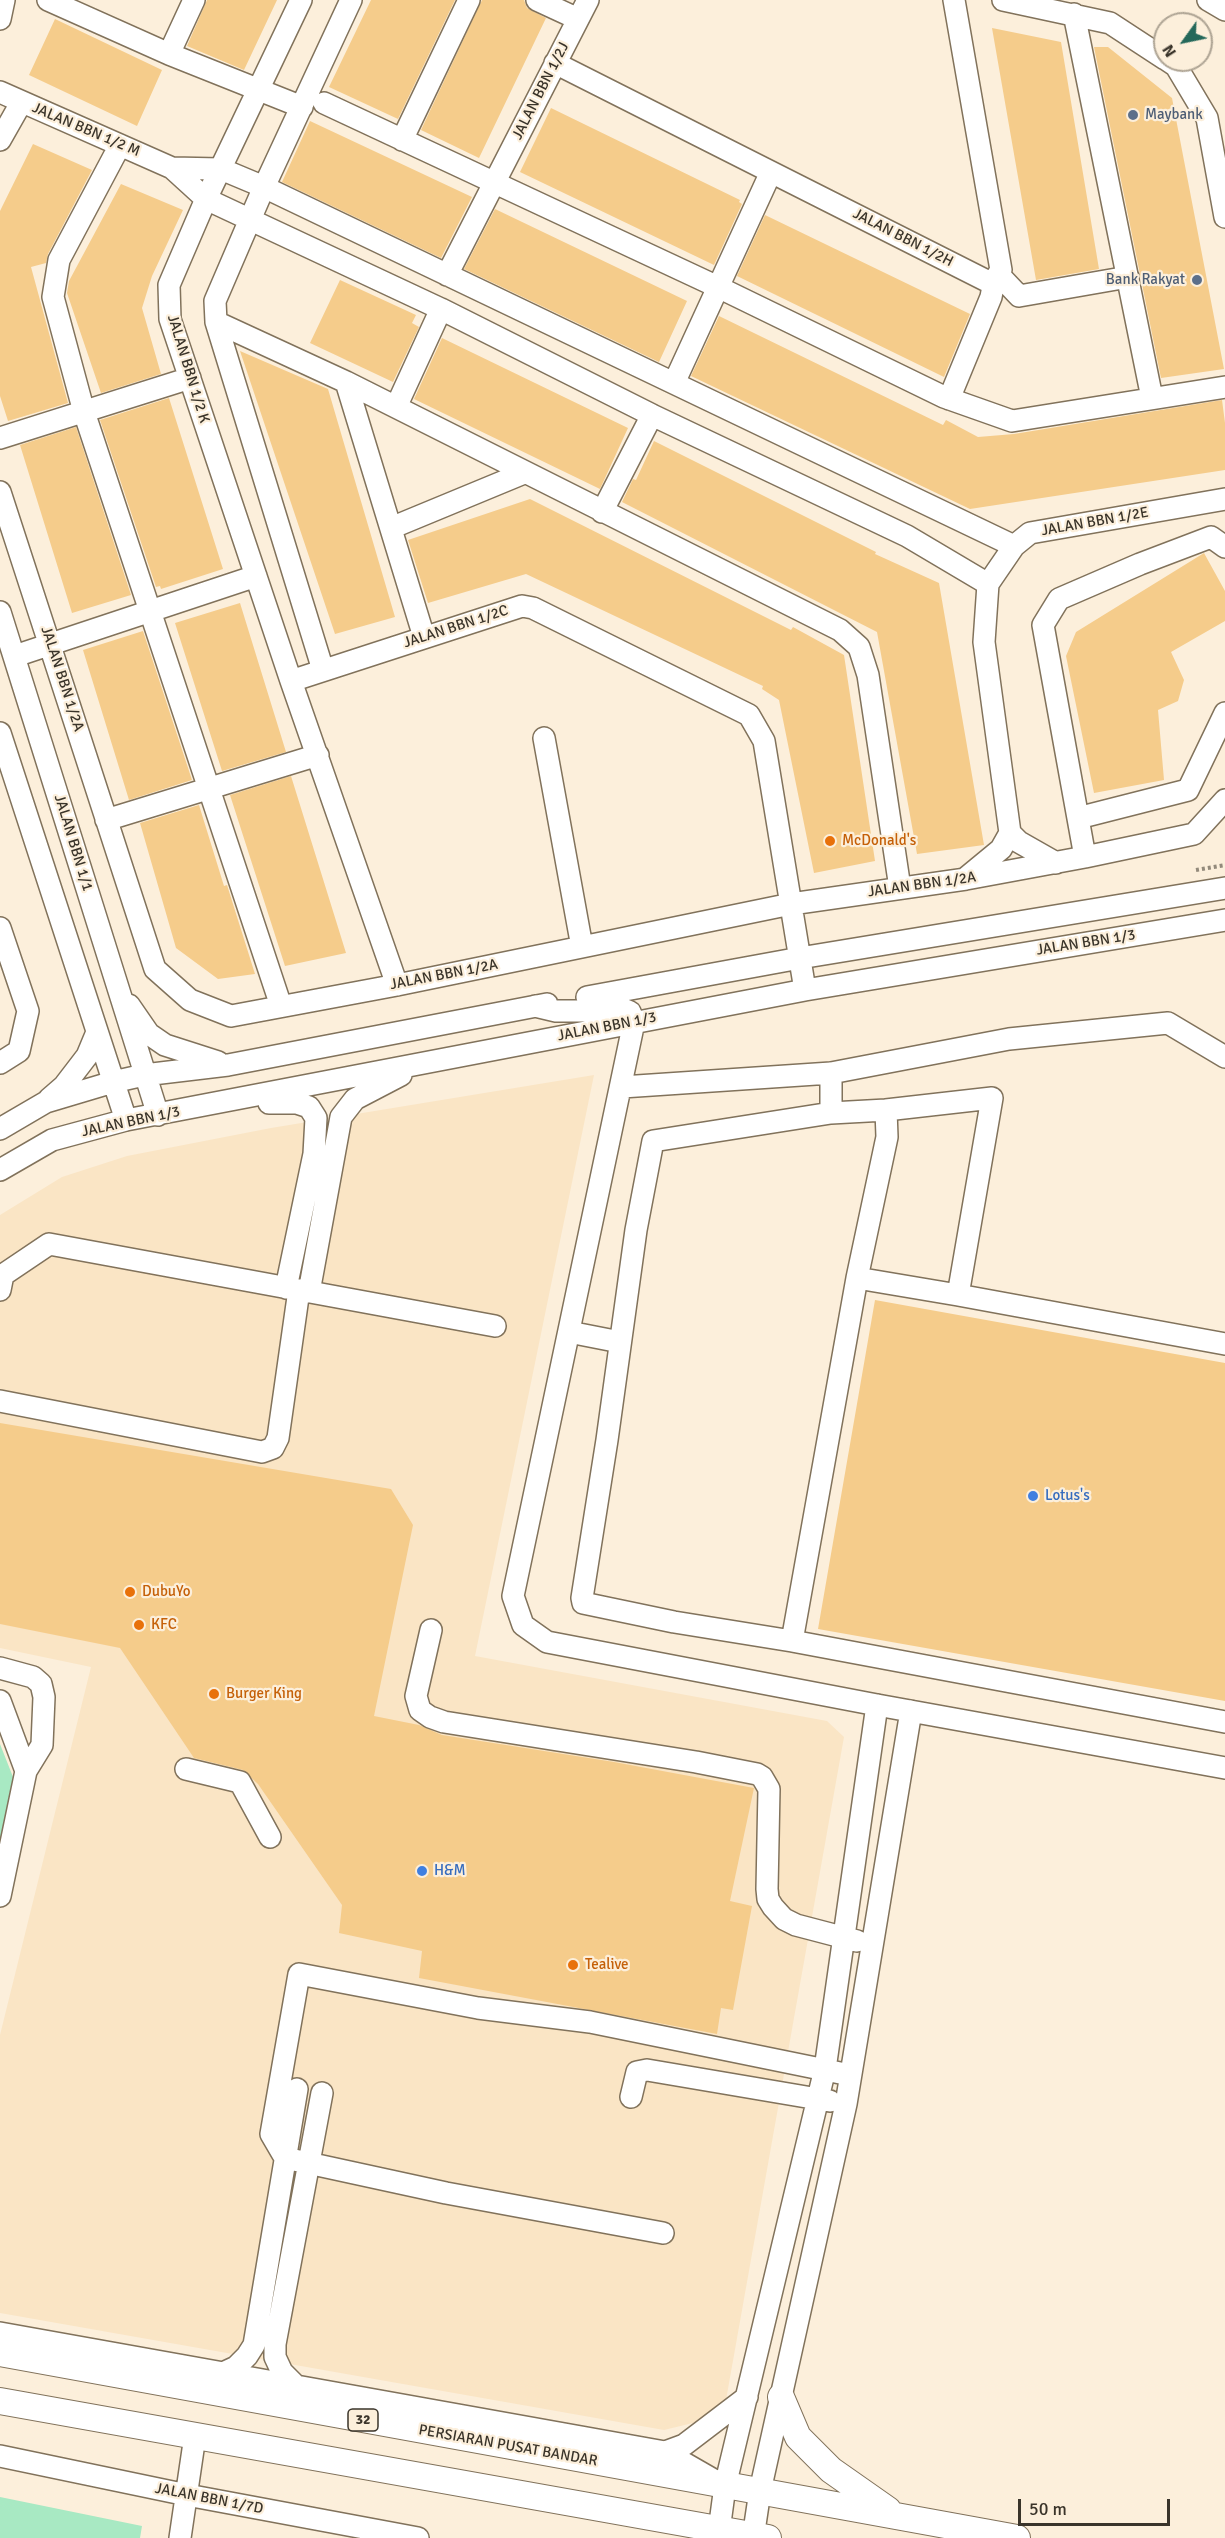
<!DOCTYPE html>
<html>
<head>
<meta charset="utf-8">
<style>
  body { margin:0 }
  #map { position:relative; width:1225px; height:2538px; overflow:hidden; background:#fcefdb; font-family:Signika,sans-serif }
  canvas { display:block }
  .north { position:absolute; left:1153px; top:12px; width:60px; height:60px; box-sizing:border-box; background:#fcefdb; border:2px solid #aea494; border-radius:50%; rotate:237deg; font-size:16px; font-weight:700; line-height:24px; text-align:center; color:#3a342a }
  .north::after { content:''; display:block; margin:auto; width:21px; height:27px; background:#24685a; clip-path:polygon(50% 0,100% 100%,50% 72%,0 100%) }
  .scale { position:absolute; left:1018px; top:2499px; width:152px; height:27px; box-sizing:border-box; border:3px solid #3a342a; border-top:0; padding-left:8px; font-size:18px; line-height:21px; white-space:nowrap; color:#3a342a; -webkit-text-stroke:4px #fcefdb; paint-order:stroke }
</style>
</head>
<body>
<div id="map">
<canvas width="1225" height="2538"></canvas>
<div class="north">N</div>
<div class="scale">50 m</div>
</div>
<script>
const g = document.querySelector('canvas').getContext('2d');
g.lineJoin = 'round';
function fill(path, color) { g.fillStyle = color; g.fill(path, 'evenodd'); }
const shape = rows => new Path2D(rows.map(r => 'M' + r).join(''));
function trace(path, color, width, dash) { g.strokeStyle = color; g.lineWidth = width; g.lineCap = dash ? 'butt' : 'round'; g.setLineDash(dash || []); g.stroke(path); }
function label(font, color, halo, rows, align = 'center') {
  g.font = font + ' Signika,sans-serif'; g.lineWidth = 4.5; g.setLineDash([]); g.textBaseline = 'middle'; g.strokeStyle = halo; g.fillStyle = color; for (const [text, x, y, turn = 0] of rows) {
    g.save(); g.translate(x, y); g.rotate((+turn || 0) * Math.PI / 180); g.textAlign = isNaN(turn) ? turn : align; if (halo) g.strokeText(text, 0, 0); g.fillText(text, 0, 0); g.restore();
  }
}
const built = shape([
  [594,1075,475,1656,827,1721,844,1737,726,2400,701,2421,664,2430,0,2313,0,2035,91,1667,0,1648,0,1215,62,1177,127,1156,271,1128]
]);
const green = shape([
  [0,1744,13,1777,0,1841],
  [0,2497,142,2526,140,2538,0,2538]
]);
const building = shape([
  [207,0,277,0,244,70,187,46],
  [371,0,455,0,398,119,329,87],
  [482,0,524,0,527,8,546,18,479,158,421,130],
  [55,19,162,70,137,126,29,75],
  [992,28,1061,42,1099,269,1036,280],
  [1094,47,1108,47,1172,98,1224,369,1161,378],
  [551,108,740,200,739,202,742,204,714,265,520,172],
  [310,121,472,197,441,258,282,182],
  [33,144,92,170,48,254,46,263,31,267,68,403,8,421,0,396,0,211],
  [121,184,183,210,152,276,142,308,161,374,101,393,67,293,69,281],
  [495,209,687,301,659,362,464,269],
  [765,215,970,314,944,377,737,276],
  [340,280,416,315,412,323,419,327,393,382,310,343],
  [719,316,943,425,946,420,978,437,1014,434,1222,400,1225,423,1225,470,970,509,691,376],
  [442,338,628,428,600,489,414,399],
  [240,351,328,389,395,617,335,634],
  [169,398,223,569,161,589,160,586,156,587,100,420],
  [76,427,131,595,72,613,20,445],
  [654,441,876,552,875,554,939,583,984,845,917,854,877,632,622,502,633,479,636,480],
  [530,499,791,630,793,627,844,655,875,861,814,873,779,700,762,689,763,686,526,574,428,603,408,540],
  [1204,553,1225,591,1225,621,1171,652,1184,680,1178,701,1158,710,1164,780,1094,793,1066,656,1076,632],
  [240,603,286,752,222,771,175,623],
  [143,631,192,780,129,800,83,650],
  [291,776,346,953,285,966,230,795],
  [199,805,224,886,227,885,255,974,218,979,176,948,140,823],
  [875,1300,1225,1363,1225,1701,818,1629],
  [0,1423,391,1489,413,1525,374,1716,419,1725,442,1735,614,1762,754,1788,730,1901,752,1906,733,2010,721,2008,717,2034,419,1978,422,1951,339,1933,342,1905,258,1784,243,1770,194,1758,120,1648,0,1624]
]);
const path = shape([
  [1196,870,1225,865]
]);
const minor = shape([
  [48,0,169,54,302,107],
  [301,0,206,199,169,285,170,319,291,681,397,985],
  [537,0,578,19],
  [1003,0,1110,23,1165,59],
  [1208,0,1225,10],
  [1074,14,1152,398],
  [0,19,4,0],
  [169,54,194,0],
  [1167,60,1176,66,1207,118,1225,217],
  [555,63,987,281,994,281],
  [0,92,172,168,206,199,441,309,652,415,907,536,988,584],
  [324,103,720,288,944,397,1012,421,1225,387],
  [0,140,21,103],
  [402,140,469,0],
  [120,145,59,260,53,297,84,412,281,1006],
  [172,168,221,169,264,187,1014,546],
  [447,275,588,0],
  [1000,276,1019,296,1128,277],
  [216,322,346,382,840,630,859,647,868,675,900,888],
  [346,382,424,637],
  [674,383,771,172],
  [949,399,991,297,994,281,1001,270,954,0],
  [396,407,441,309],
  [0,438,190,378],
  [0,492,155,969,190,1000,231,1016,397,985,791,904,966,879,1085,857,1194,834,1225,800],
  [602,512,652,415],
  [391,528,524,473],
  [0,612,158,1115],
  [15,656,256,576],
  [323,670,216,322,215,301,264,187,351,0],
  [291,681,522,606,533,608,749,715,764,741,805,990],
  [0,733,126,1120],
  [544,738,582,947],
  [1078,818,1188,790,1225,713],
  [106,820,318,755],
  [1085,857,1043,625,1059,599,1140,564,1211,537,1225,547],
  [1056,863,1019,842,1010,833,984,642,988,584,1014,546,1030,533,1225,499],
  [967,877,1001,849,1010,833],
  [0,928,28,1011,19,1051,0,1063],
  [587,997,800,958,1225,888],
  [129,1005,149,1034,165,1045,218,1062],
  [535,1006,556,1011,585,1011,616,1006,630,1012,634,1022,513,1596,523,1625,547,1642,877,1705,1225,1768],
  [831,1073,831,1113],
  [622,1087,831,1073,1009,1039,1168,1023,1225,1057],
  [49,1099,64,1086,87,1056,97,1032],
  [269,1103,297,1103,309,1107,316,1118,314,1154,286,1288],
  [0,1129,46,1102,113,1082,144,1075,228,1065,547,1004],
  [0,1170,52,1140,126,1120,805,990,1225,920],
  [857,1278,958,1295,992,1098,886,1110],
  [0,1290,3,1275,49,1244,495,1326],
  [309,1292,341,1117,355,1099,401,1075],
  [958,1295,1225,1344],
  [569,1332,620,1342],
  [0,1401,262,1452,273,1448,278,1438,299,1290],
  [431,1630,416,1696,420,1710,430,1717,444,1722,696,1762,757,1774,762,1777,769,1789,767,1889,768,1899,773,1907,784,1919,796,1925,857,1941],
  [792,1641,857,1278,887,1137,886,1110,831,1113,653,1141,636,1230,607,1440,582,1598,583,1603,674,1622,792,1641,1225,1722],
  [0,1668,33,1677,41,1684,44,1697,42,1745,26,1771,0,1896],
  [0,1701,26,1771],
  [186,1769,240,1782,270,1837],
  [631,2097,637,2072,647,2070,830,2101],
  [663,2233,446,2193,285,2158,271,2134,299,1974,478,2008,590,2022,850,2075],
  [0,2333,665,2452,712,2479],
  [223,2373,236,2367,247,2356,254,2345,297,2089],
  [296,2386,282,2372,275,2357,275,2344,322,2093],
  [665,2452,684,2445,747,2397],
  [0,2456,187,2495,418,2538],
  [180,2538,195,2436],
  [718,2538,725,2486,825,2069,877,1705],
  [753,2538,760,2491,846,2104,911,1711]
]);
const major = shape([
  [0,2353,1017,2538],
  [781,2397,798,2437,831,2470,888,2510],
  [0,2401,768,2538]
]);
const markers = [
  [1133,115,6,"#5c6f8a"],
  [1197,280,6,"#5c6f8a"],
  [830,841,6,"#e8710a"],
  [1033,1496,6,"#3f7fe0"],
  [130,1592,6,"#e8710a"],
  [139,1625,6,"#e8710a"],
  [214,1694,6,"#e8710a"],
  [422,1871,6,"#3f7fe0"],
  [573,1965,6,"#e8710a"]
];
const shields = [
  [363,2420,30]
];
const shieldNames = [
  ["32",363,2420]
];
const streetNames = [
  ["JALAN BBN 1/2J",541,91,-63],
  ["JALAN BBN 1/2 M",86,130,23],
  ["JALAN BBN 1/2H",903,238,27],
  ["JALAN BBN 1/2 K",188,369,73],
  ["JALAN BBN 1/2E",1095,522,-10],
  ["JALAN BBN 1/2C",456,627,-18],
  ["JALAN BBN 1/2A",62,679,72],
  ["JALAN BBN 1/1",73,843,73],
  ["JALAN BBN 1/2A",922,885,-8],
  ["JALAN BBN 1/3",1086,943,-9],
  ["JALAN BBN 1/2A",444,975,-11],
  ["JALAN BBN 1/3",607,1027,-11],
  ["JALAN BBN 1/3",131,1122,-12],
  ["PERSIARAN PUSAT BANDAR",508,2446,10],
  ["JALAN BBN 1/7D",209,2499,11]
];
const serviceNames = [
  ["Maybank",1145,115],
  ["Bank Rakyat",1185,280,"right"]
];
const foodNames = [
  ["McDonald's",842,841],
  ["DubuYo",142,1592],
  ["KFC",151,1625],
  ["Burger King",226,1694],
  ["Tealive",585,1965]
];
const shopNames = [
  ["Lotus's",1045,1496],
  ["H&M",434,1871]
];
fill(built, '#fae5c5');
fill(green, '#a8e9c3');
fill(building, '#f5cc8b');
trace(minor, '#81725b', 24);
trace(major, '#81725b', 28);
trace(path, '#938a7b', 4, [3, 3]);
trace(minor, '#fff', 21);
trace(major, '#fff', 26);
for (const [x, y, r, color] of markers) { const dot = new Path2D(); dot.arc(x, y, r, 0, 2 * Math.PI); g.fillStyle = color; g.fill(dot); trace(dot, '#fcefdb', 2); }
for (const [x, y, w] of shields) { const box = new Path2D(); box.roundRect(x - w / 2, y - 11, w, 22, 4.5); g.fillStyle = '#fcefdb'; g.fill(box); trace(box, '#3a342a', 1.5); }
label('bold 14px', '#3a342a', null, shieldNames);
label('15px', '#3a342a', '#fcefdb', streetNames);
label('15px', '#4e5e75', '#fcefdb', serviceNames, 'left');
label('15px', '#c56008', '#fcefdb', foodNames, 'left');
label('15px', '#366cbe', '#fcefdb', shopNames, 'left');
</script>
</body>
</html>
